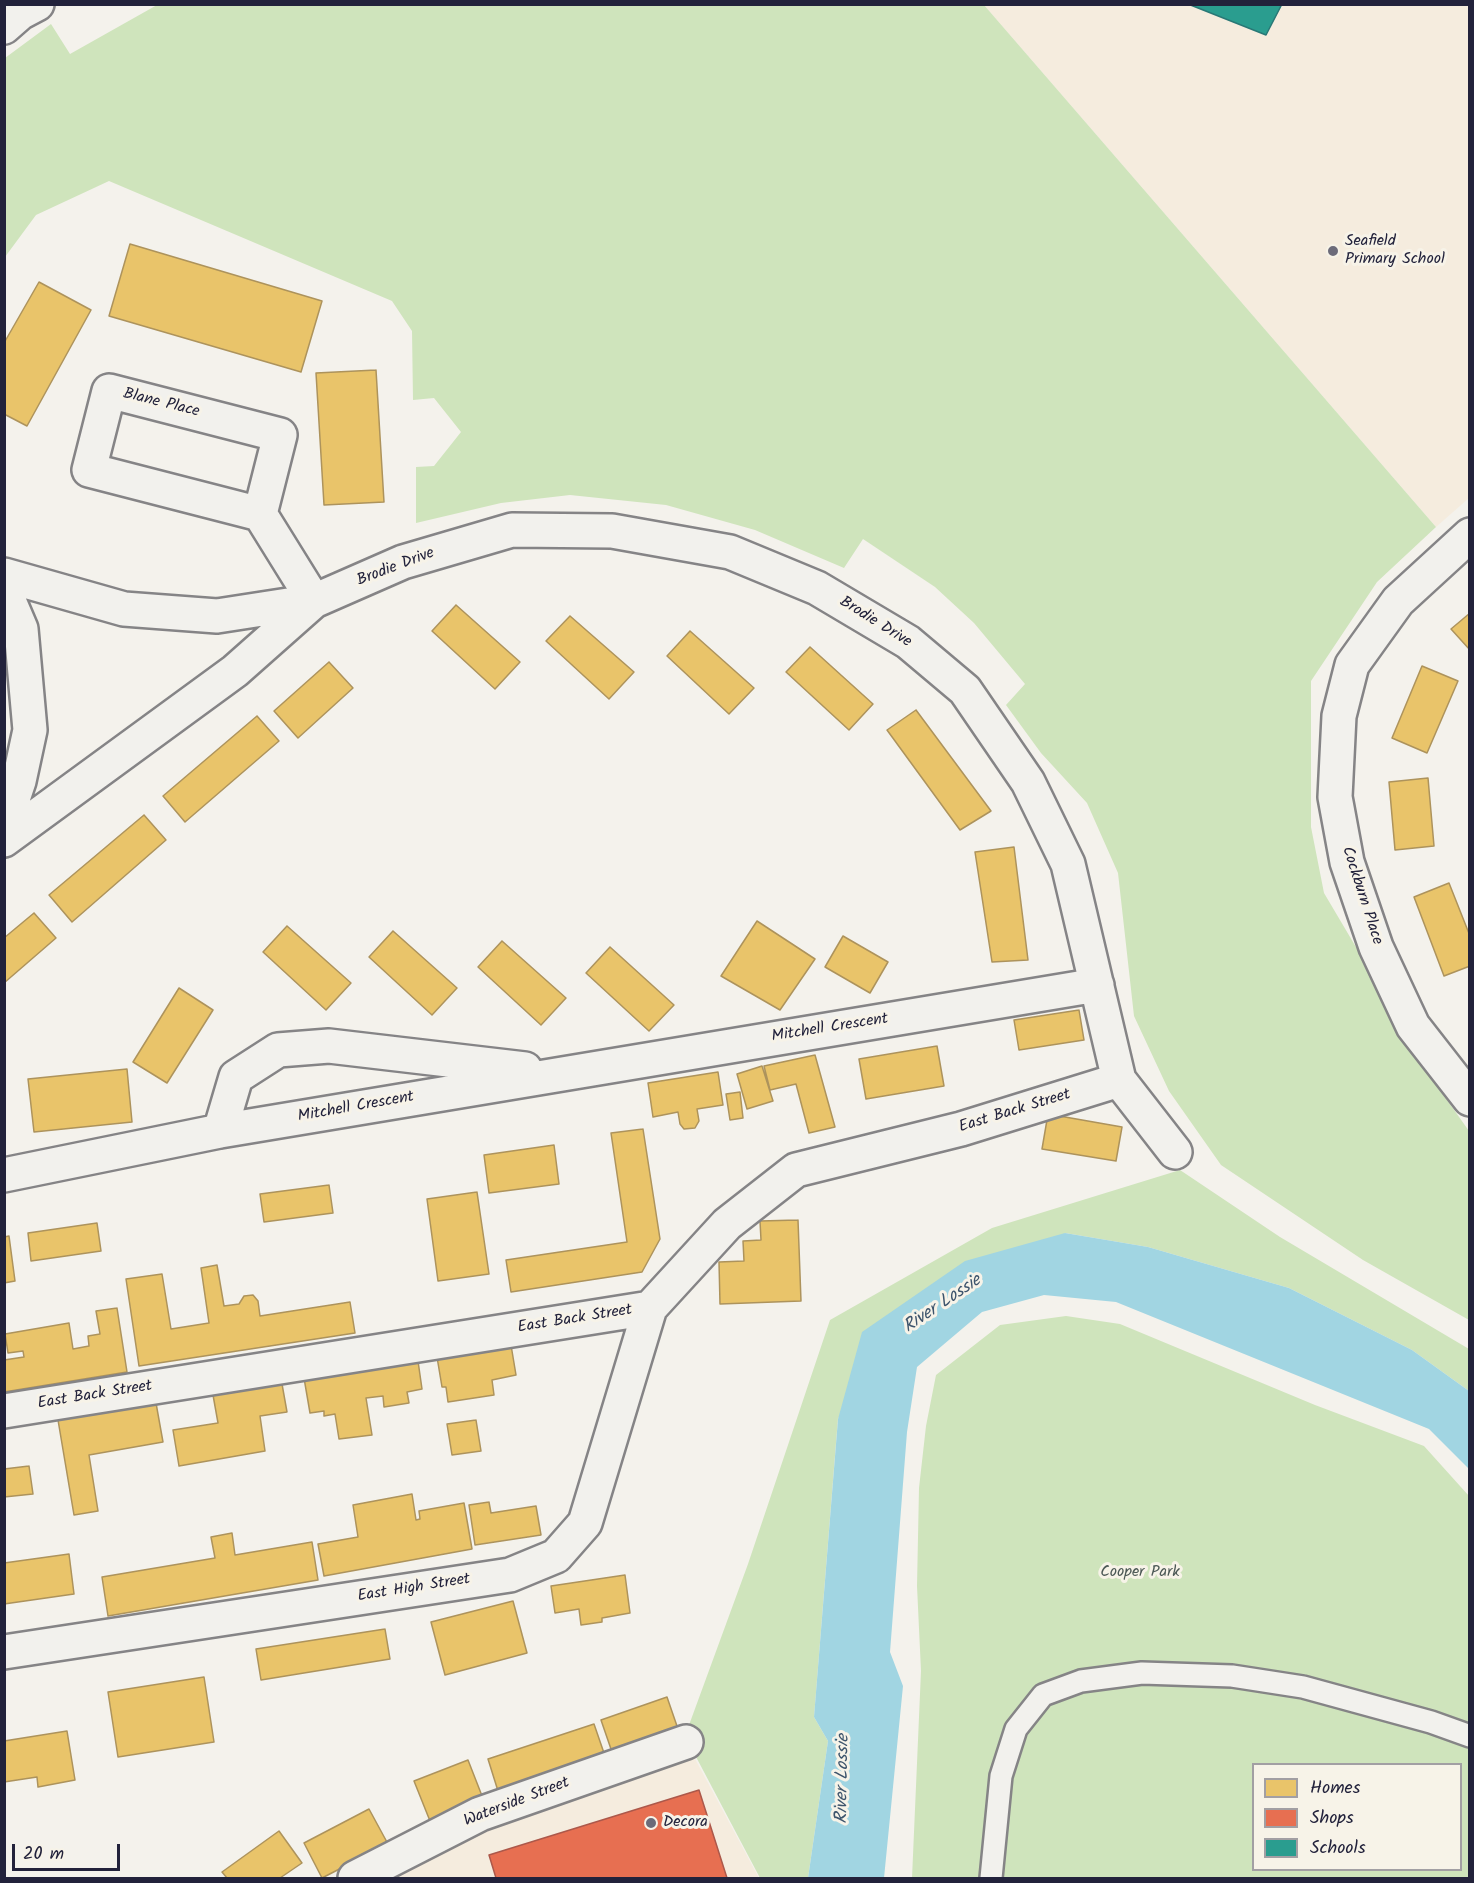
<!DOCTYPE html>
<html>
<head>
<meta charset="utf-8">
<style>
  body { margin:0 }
  #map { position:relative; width:1474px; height:1883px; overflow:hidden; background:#f4f2ec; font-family:Kalam,sans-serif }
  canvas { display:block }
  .frame { position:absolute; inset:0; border:6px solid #22223b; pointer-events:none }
  .legend { position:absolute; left:1252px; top:1763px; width:210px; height:108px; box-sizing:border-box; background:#f7f3e8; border:2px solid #a29fa3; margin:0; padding:8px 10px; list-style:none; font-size:18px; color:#22223b }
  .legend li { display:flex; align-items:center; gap:12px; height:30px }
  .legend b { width:30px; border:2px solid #a29fa3 }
  .scale { position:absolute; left:12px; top:1844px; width:108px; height:27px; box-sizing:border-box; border:3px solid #22223b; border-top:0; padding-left:8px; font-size:18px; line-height:21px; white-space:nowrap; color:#22223b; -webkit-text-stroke:4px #f7f3e8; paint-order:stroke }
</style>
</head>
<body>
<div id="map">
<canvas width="1474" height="1883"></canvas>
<div class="frame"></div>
<ul class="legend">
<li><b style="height:16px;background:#e9c46a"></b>Homes</li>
<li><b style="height:16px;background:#e76f51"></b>Shops</li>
<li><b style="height:16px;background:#2a9d8f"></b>Schools</li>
</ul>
<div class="scale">20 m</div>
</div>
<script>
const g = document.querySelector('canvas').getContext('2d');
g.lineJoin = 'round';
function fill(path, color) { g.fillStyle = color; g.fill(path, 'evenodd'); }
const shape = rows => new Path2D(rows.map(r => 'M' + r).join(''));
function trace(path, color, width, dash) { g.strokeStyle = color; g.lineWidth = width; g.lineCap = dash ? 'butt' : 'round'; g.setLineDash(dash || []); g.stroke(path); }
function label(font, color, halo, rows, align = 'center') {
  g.font = font + ' Kalam,sans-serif'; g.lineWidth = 6; g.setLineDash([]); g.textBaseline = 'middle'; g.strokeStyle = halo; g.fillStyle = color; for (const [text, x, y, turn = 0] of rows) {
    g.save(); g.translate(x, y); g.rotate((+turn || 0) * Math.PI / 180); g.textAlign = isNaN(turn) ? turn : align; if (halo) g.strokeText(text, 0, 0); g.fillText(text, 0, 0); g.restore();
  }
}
const built = shape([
  [984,5,1469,5,1469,498,1436,527],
  [686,1742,759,1878,355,1878]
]);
const green = shape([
  [157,5,984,5,1436,527,1377,582,1311,681,1311,827,1324,893,1366,964,1413,1052,1469,1131,1469,1320,1363,1260,1221,1165,1169,1091,1134,1016,1118,873,1087,803,1041,753,1006,705,1025,684,974,623,935,587,863,539,844,568,755,530,666,505,570,495,501,503,416,523,416,467,434,466,461,432,434,398,413,400,412,331,392,301,109,181,36,215,5,257,5,58,51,24,70,54],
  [1180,1170,1280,1237,1469,1349,1469,1391,1412,1350,1289,1288,1148,1247,1065,1233,838,1418,814,1717,828,1741,808,1878,760,1878,685,1736,748,1564,830,1320,992,1228],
  [1066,1316,1120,1324,1315,1405,1424,1446,1469,1496,1469,1878,912,1878,921,1671,917,1586,919,1488,926,1426,936,1375,1000,1325],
  [1254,1764,1460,1764,1460,1870,1254,1870]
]);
const water = shape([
  [1065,1233,1148,1247,1289,1288,1412,1350,1469,1391,1469,1469,1429,1429,1116,1302,1044,1295,982,1312,917,1367,907,1432,890,1652,903,1686,884,1878,808,1878,828,1741,814,1717,838,1419,862,1332,965,1261]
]);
const homes = shape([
  [130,244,322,301,301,372,109,316,130,244],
  [39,282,91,310,27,426,4,414,4,343,39,282],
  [376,370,384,502,324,505,316,373,376,370],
  [456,605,520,662,495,689,432,631,456,605],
  [1470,613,1470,650,1451,629,1470,613],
  [570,616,634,672,609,699,546,641,570,616],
  [690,631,754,688,729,714,667,656,690,631],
  [810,647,873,704,849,730,786,672,810,647],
  [329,662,353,688,298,738,274,711,329,662],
  [1422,666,1458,681,1427,753,1392,738,1422,666],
  [916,710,991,811,960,830,887,730,916,710],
  [257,716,279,741,185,822,163,796,257,716],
  [1428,778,1434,846,1395,850,1389,782,1428,778],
  [144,815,166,840,72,922,49,895,144,815],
  [1014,847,1028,960,992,962,975,852,1014,847],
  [1449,883,1470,936,1470,966,1444,976,1414,897,1449,883],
  [34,913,56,938,4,983,4,938,34,913],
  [757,921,815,959,780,1010,721,976,757,921],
  [287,926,351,983,326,1010,263,952,287,926],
  [393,931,457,988,432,1015,369,957,393,931],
  [843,936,888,962,870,993,825,967,843,936],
  [502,941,566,998,541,1025,478,967,502,941],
  [610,947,674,1005,649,1031,586,973,610,947],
  [179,988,213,1010,167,1083,133,1062,179,988],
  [1079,1010,1084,1040,1019,1050,1014,1020,1079,1010],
  [937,1046,944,1086,866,1099,859,1059,937,1046],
  [815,1055,835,1127,809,1133,796,1084,770,1090,764,1066,815,1055],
  [762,1066,773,1101,747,1109,737,1074,762,1066],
  [127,1069,132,1122,34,1132,28,1079,127,1069],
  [718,1072,723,1105,697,1109,699,1121,695,1128,684,1129,680,1124,678,1112,653,1117,648,1083,718,1072],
  [740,1092,743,1118,730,1120,726,1094,740,1092],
  [1048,1114,1122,1127,1116,1161,1042,1149,1048,1114],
  [643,1129,660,1239,642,1272,511,1292,506,1260,627,1242,611,1133,643,1129],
  [554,1145,559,1184,489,1193,484,1155,554,1145],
  [329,1185,333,1213,264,1222,260,1194,329,1185],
  [477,1192,489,1274,438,1281,427,1199,477,1192],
  [798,1220,801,1301,720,1304,719,1262,744,1261,743,1241,761,1240,760,1221,798,1220],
  [97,1223,101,1251,31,1261,28,1233,97,1223],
  [9,1236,15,1281,4,1283,4,1237,9,1236],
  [217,1265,224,1306,239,1304,244,1296,253,1295,258,1301,260,1316,350,1302,355,1333,139,1366,126,1279,162,1274,171,1329,209,1323,201,1268,217,1265],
  [117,1308,127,1372,4,1392,4,1360,24,1357,23,1351,8,1353,5,1334,69,1323,73,1349,89,1346,88,1336,100,1334,96,1311,117,1308],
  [511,1345,516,1375,492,1380,494,1395,448,1402,446,1387,442,1387,437,1357,511,1345],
  [418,1361,422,1389,407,1392,409,1403,384,1407,383,1396,366,1398,372,1435,339,1439,335,1414,324,1416,324,1411,310,1413,304,1378,418,1361],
  [282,1384,287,1412,260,1416,265,1451,179,1466,173,1430,218,1423,213,1395,282,1384],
  [156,1403,163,1442,89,1455,98,1511,74,1515,58,1420,156,1403],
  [476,1420,481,1451,452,1455,447,1424,476,1420],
  [29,1466,33,1494,4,1497,4,1469,29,1466],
  [412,1494,416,1520,420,1519,419,1511,464,1503,472,1549,324,1576,318,1544,358,1537,353,1505,412,1494],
  [489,1502,491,1513,536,1506,541,1535,475,1545,469,1505,489,1502],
  [232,1533,235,1555,312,1542,318,1580,108,1616,102,1577,215,1558,211,1537,232,1533],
  [69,1554,74,1594,4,1604,4,1563,69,1554],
  [625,1575,630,1613,602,1618,602,1622,581,1625,579,1609,555,1613,551,1586,625,1575],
  [513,1601,527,1653,445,1675,431,1622,513,1601],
  [385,1629,390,1659,261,1680,256,1649,385,1629],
  [204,1677,214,1742,118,1757,108,1692,204,1677],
  [667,1697,678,1729,612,1752,601,1720,667,1697],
  [594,1724,605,1756,498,1791,488,1759,594,1724],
  [67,1731,75,1780,38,1787,37,1777,4,1782,4,1741,67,1731],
  [468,1760,484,1801,430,1821,414,1781,468,1760],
  [369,1809,388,1844,322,1878,304,1843,369,1809],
  [279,1831,302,1863,280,1878,227,1878,222,1872,279,1831]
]);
const shops = shape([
  [699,1790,727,1878,496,1878,489,1855,699,1790]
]);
const schools = shape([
  [1188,4,1282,4,1266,35,1188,4]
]);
const service = shape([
  [991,1878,1001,1776,1016,1729,1043,1695,1081,1681,1142,1673,1232,1676,1303,1687,1431,1722,1470,1736]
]);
const minor = shape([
  [4,27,20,13,37,4],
  [1470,535,1398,601,1352,665,1339,716,1335,797,1347,862,1376,947,1413,1026,1470,1099],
  [4,575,124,609,217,616,314,601,403,562,512,530,612,531,730,552,817,588,908,642,965,690,1028,782,1068,864,1119,1080,1175,1152],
  [4,589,21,629,30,730,19,781,4,826],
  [4,840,235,671,314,601,260,514,89,470,109,391,280,435,260,514],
  [220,1131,236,1077,278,1050,329,1046,525,1069],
  [4,1175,220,1131,1097,985],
  [4,1411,650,1308,727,1224,796,1170,961,1129,1119,1080],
  [4,1652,510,1575,556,1556,585,1523,650,1308],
  [355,1878,480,1814,686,1742]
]);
const markers = [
  [1333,251,6,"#6c6b79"],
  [651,1823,6,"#6c6b79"]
];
const poiNames = [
  ["Seafield",1345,242],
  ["Primary School",1345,260],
  ["Decora",663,1823]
];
const streetNames = [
  ["Blane Place",161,404,14],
  ["Brodie Drive",396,568,-21],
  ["Brodie Drive",875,623,32],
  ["Cockburn Place",1361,896,72],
  ["Mitchell Crescent",830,1029,-9],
  ["Mitchell Crescent",356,1108,-10],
  ["East Back Street",1015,1112,-17],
  ["East Back Street",575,1320,-9],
  ["East Back Street",95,1396,-9],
  ["East High Street",414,1589,-9],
  ["Waterside Street",517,1803,-21]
];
const parkNames = [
  ["Cooper Park",1140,1573]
];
const waterNames = [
  ["River Lossie",943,1305,-34],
  ["River Lossie",844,1779,-89]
];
fill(built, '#f5ecde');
fill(green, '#cfe4bc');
fill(water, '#a1d5e2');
fill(homes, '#e9c46a');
trace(homes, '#ad935c', 1.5);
fill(shops, '#e76f51');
trace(shops, '#ac584a', 1.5);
fill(schools, '#2a9d8f');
trace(schools, '#287876', 1.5);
trace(service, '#858486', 26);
trace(minor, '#858486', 38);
trace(service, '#f2f1ed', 21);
trace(minor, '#f2f1ed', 33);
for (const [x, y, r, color] of markers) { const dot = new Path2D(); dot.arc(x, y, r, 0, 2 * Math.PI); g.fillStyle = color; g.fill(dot); trace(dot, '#f7f3e8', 2); }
label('16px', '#22223b', '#f7f3e8', poiNames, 'left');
label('16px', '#22223b', '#f7f3e8', streetNames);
label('16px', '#4d5956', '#f7f3e8', parkNames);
label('italic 18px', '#3d546c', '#f7f3e8', waterNames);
</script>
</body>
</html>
